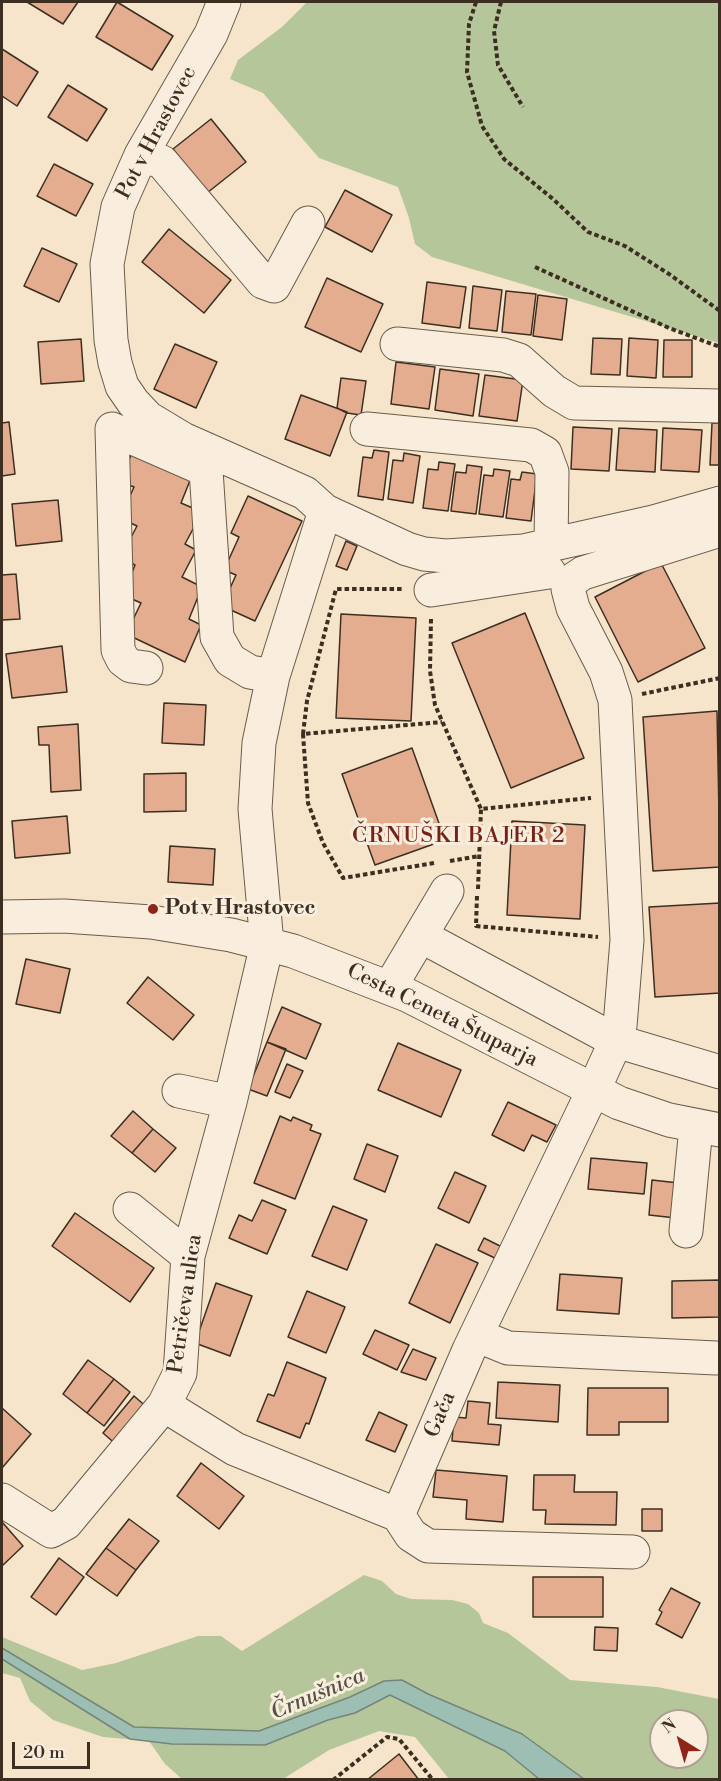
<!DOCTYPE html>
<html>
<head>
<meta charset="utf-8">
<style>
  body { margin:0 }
  #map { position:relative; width:721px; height:1781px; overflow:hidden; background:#f6e5ca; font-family:"Libre Bodoni",serif }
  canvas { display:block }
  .frame { position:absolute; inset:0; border:3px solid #3c2f21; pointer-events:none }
  .north { position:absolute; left:649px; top:1709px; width:60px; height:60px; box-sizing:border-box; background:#f9eedd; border:2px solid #ada292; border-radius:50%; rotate:323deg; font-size:16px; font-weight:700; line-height:24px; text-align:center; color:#3c2f21 }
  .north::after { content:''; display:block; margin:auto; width:21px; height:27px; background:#8f2418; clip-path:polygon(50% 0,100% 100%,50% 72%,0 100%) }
  .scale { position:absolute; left:12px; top:1742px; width:78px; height:27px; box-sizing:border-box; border:3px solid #3c2f21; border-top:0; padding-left:8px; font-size:18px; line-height:21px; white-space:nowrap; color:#3c2f21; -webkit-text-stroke:4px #f9eedd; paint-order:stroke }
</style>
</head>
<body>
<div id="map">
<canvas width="721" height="1781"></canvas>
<div class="frame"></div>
<div class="north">N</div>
<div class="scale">20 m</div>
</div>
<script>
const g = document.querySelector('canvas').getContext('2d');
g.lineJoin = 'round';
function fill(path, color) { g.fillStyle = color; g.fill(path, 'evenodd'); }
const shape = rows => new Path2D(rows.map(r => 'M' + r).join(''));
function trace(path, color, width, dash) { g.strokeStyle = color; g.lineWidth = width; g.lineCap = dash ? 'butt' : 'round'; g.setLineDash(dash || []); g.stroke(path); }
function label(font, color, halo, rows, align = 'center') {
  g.font = font + ' "Libre Bodoni",serif'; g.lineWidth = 6; g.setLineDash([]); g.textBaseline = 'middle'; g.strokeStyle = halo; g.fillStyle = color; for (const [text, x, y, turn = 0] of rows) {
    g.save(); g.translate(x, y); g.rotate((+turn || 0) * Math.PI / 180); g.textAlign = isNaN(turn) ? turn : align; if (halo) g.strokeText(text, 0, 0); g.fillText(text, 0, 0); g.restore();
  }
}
const green = shape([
  [307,2,719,2,719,343,432,257,415,244,409,218,398,187,319,158,263,93,230,79,238,60,282,27],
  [364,1575,382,1581,396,1594,411,1599,452,1600,468,1604,479,1613,483,1623,508,1633,570,1680,657,1687,719,1699,719,1779,449,1779,415,1737,379,1731,329,1750,283,1779,182,1779,165,1764,149,1741,103,1737,53,1720,30,1701,20,1678,2,1673,2,1637,82,1670,116,1663,198,1636,221,1636,242,1651],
  [661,1721,697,1721,697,1757,661,1757]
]);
const water = shape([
  [2,1648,134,1727,259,1731,350,1697,384,1681,402,1680,428,1694,522,1734,584,1779,539,1779,505,1751,390,1695,355,1713,328,1720,265,1745,172,1744,130,1739,2,1659,2,1648]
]);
const building = shape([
  [27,2,78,2,63,24,27,2],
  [117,2,173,36,152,70,96,37,117,2],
  [2,49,38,72,17,106,2,96,2,49],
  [68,85,107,109,87,141,48,117,68,85],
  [211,119,246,162,207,193,173,149,211,119],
  [54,164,93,184,76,216,37,196,54,164],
  [345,190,392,215,372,252,325,227,345,190],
  [169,229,231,280,204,313,142,262,169,229],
  [42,248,77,264,59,302,24,286,42,248],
  [327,278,383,304,361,352,305,327,327,278],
  [427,282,466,287,460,328,422,323,427,282],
  [473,286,502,290,497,331,469,328,473,286],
  [506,291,536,294,531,335,502,332,506,291],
  [538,295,567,299,562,340,533,336,538,295],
  [593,338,622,339,620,375,591,374,593,338],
  [629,338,658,340,656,378,627,376,629,338],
  [81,339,84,381,41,384,38,342,81,339],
  [664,340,692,340,692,377,663,377,664,340],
  [175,344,217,362,196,408,154,389,175,344],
  [396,362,435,367,429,409,391,404,396,362],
  [440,369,479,374,473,416,435,410,440,369],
  [485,375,523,380,517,421,479,416,485,375],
  [341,378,366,381,361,415,347,413,337,408,341,378],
  [301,395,347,412,330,456,285,439,301,395],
  [9,422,15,474,2,476,2,423,9,422],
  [712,423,720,423,720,465,710,465,712,423],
  [573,427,612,429,609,471,571,469,573,427],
  [619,428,657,430,655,472,616,470,619,428],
  [663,428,702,430,699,472,661,470,663,428],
  [135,447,193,473,181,503,202,512,185,544,196,550,182,577,202,587,189,619,201,625,185,662,126,634,141,603,123,595,135,565,120,558,137,526,120,518,134,487,119,481,135,447],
  [374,450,389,452,383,500,358,496,363,457,372,458,374,450],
  [404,453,420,456,413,503,388,499,393,460,403,461,404,453],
  [439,462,455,464,448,511,423,508,428,469,438,470,439,462],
  [467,465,482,467,476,514,451,511,456,472,466,473,467,465],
  [494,469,510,471,503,517,479,514,484,475,493,476,494,469],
  [522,472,537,474,531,521,506,518,511,479,520,480,522,472],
  [248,496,302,521,255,621,222,606,236,575,224,570,239,537,231,533,248,496],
  [58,500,62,541,16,546,12,504,58,500],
  [346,541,357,546,347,570,336,566,346,541],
  [661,563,705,648,638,682,595,597,661,563],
  [16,574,20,619,2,620,2,575,16,574],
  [525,613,584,758,511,788,452,643,525,613],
  [341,614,416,618,411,721,336,718,341,614],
  [62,646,67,692,12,698,6,654,62,646],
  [164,703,206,705,204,745,162,743,164,703],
  [717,711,720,867,653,871,643,717,717,711],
  [78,724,81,790,51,792,49,745,39,745,38,727,78,724],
  [412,748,445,840,375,865,342,774,412,748],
  [186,773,186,811,144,812,144,774,186,773],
  [67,816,70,853,15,858,12,821,67,816],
  [512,821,585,825,580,919,507,915,512,821],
  [170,846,215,849,213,885,168,882,170,846],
  [720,903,720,993,655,997,649,907,720,903],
  [26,959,70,969,60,1013,16,1004,26,959],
  [148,977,194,1015,173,1040,127,1003,148,977],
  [282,1007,321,1024,306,1059,267,1042,282,1007],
  [267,1042,286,1049,267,1096,248,1089,267,1042],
  [398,1043,461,1070,441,1117,378,1090,398,1043],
  [287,1064,303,1071,290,1098,275,1092,287,1064],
  [508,1102,556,1125,547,1142,532,1135,524,1151,492,1135,508,1102],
  [133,1111,153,1129,132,1153,111,1136,133,1111],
  [280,1116,291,1121,293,1117,312,1125,310,1130,321,1134,295,1199,254,1183,280,1116],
  [153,1129,176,1148,155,1172,132,1153,153,1129],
  [367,1144,398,1156,385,1192,354,1179,367,1144],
  [591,1158,647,1163,644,1194,588,1189,591,1158],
  [455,1172,486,1186,469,1223,438,1208,455,1172],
  [652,1180,679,1183,676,1218,649,1215,652,1180],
  [262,1200,286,1210,267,1254,229,1238,239,1215,252,1221,262,1200],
  [333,1206,367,1220,347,1270,312,1256,333,1206],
  [75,1213,154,1268,130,1302,52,1246,75,1213],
  [484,1238,506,1249,501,1261,478,1250,484,1238],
  [436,1244,478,1263,450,1323,409,1303,436,1244],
  [560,1274,622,1278,619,1314,557,1310,560,1274],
  [720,1280,720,1317,672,1318,672,1281,720,1280],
  [216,1283,252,1296,230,1356,195,1343,216,1283],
  [307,1291,345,1307,326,1353,288,1337,307,1291],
  [375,1330,409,1345,397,1370,363,1354,375,1330],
  [413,1349,436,1358,426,1380,401,1372,413,1349],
  [88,1360,114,1379,87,1413,63,1394,88,1360],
  [287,1362,326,1378,309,1424,306,1423,300,1438,257,1421,268,1394,274,1396,287,1362],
  [114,1379,130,1392,104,1426,87,1413,114,1379],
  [498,1382,560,1385,558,1422,496,1418,498,1382],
  [588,1388,668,1388,668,1422,619,1422,619,1435,587,1435,588,1388],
  [134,1396,149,1409,119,1447,103,1433,134,1396],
  [468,1401,490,1403,488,1424,501,1425,499,1445,452,1441,454,1417,466,1418,468,1401],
  [2,1408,31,1434,2,1468,2,1408],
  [379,1412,407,1425,395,1452,366,1440,379,1412],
  [201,1463,244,1496,219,1529,177,1496,201,1463],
  [436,1470,507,1476,503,1522,466,1519,467,1500,433,1497,436,1470],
  [534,1475,575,1475,574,1492,617,1492,616,1525,545,1524,546,1510,533,1510,534,1475],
  [642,1509,662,1509,662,1531,642,1531,642,1509],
  [129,1519,159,1541,136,1570,106,1548,129,1519],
  [2,1522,23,1546,2,1566,2,1522],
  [106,1548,136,1570,117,1596,86,1574,106,1548],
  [59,1558,84,1577,56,1615,31,1597,59,1558],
  [533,1577,603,1577,603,1617,533,1617,533,1577],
  [671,1588,700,1603,682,1638,656,1624,662,1612,659,1610,671,1588],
  [595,1627,618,1628,617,1651,594,1650,595,1627],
  [399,1754,419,1780,367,1780,399,1754]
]);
const path = shape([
  [476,2,469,24,467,72,482,126,504,159,553,199,588,232,625,246,669,274,720,311],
  [501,2,494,31,498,65,523,107],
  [535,267,669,328,720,347],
  [431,619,430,671,435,705,481,809,591,798],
  [642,694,720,678],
  [303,734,307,701,336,589,402,589],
  [450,861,479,856],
  [434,863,343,878,323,843,308,803,303,734,442,722],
  [478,889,481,809],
  [477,896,476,926,598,937],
  [333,1780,387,1737,399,1739,433,1780]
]);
const minor = shape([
  [141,155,162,162,263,282,274,286,308,223],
  [397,344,503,355,519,360,554,391,574,403,720,406],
  [367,429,531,445,545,453,552,472,551,546],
  [325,511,407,549,424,554,446,556,523,551,653,522,720,503],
  [431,590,549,572],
  [146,668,131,666,123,660,118,650,112,429,206,470,217,637,230,660,250,672,273,676],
  [2,917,64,916,151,922,231,935,293,951,407,995,619,1103,669,1120,720,1130],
  [421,936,616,1041,720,1072],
  [390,987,447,891],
  [179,1091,230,1102],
  [130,1209,188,1256],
  [686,1231,696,1127],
  [476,1335,508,1348,716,1358],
  [164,1405,235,1449,398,1515],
  [2,1500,51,1531,66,1523,164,1405,180,1373,188,1256,230,1102,267,944,255,809,259,743,273,676,325,511,305,493,183,439,148,418,133,402,122,386,115,363,111,340,107,264,118,207,141,155,211,34,224,2],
  [633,1552,428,1546,411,1535,398,1515,469,1350,593,1091,616,1041,620,1026,627,940,615,700,606,672,573,608,568,589,571,581,583,573,720,530]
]);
const markers = [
  [153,909,6,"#8f2418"]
];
const streetNames = [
  ["Pot v Hrastovec",157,133,-62],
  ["Cesta Ceneta Štuparja",442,1016,26],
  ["Petričeva ulica",186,1304,-82],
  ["Gača",441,1415,-67]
];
const poiNames = [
  ["Pot v Hrastovec",165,909]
];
const neighbourhoodNames = [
  ["ČRNUŠKI BAJER 2",459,837]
];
const waterNames = [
  ["Črnušnica",318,1695,-23]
];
fill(green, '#b6c69b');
fill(water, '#9dbfb3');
trace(water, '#768579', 1.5);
fill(building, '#e4ad90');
trace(building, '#3c2f21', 1.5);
trace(minor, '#6a5c4b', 35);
trace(path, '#3c2f21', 4, [4.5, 3]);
trace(minor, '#f9eedd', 33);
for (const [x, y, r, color] of markers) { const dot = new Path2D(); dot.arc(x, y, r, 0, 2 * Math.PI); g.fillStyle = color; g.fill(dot); trace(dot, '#f9eedd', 2); }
label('21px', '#3c2f21', '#f9eedd', streetNames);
label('bold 21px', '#3c2f21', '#f9eedd', poiNames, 'left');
g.letterSpacing = '1.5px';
label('22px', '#7a1f14', '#f9eedd', neighbourhoodNames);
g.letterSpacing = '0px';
label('italic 22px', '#545346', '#f9eedd', waterNames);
</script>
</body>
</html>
